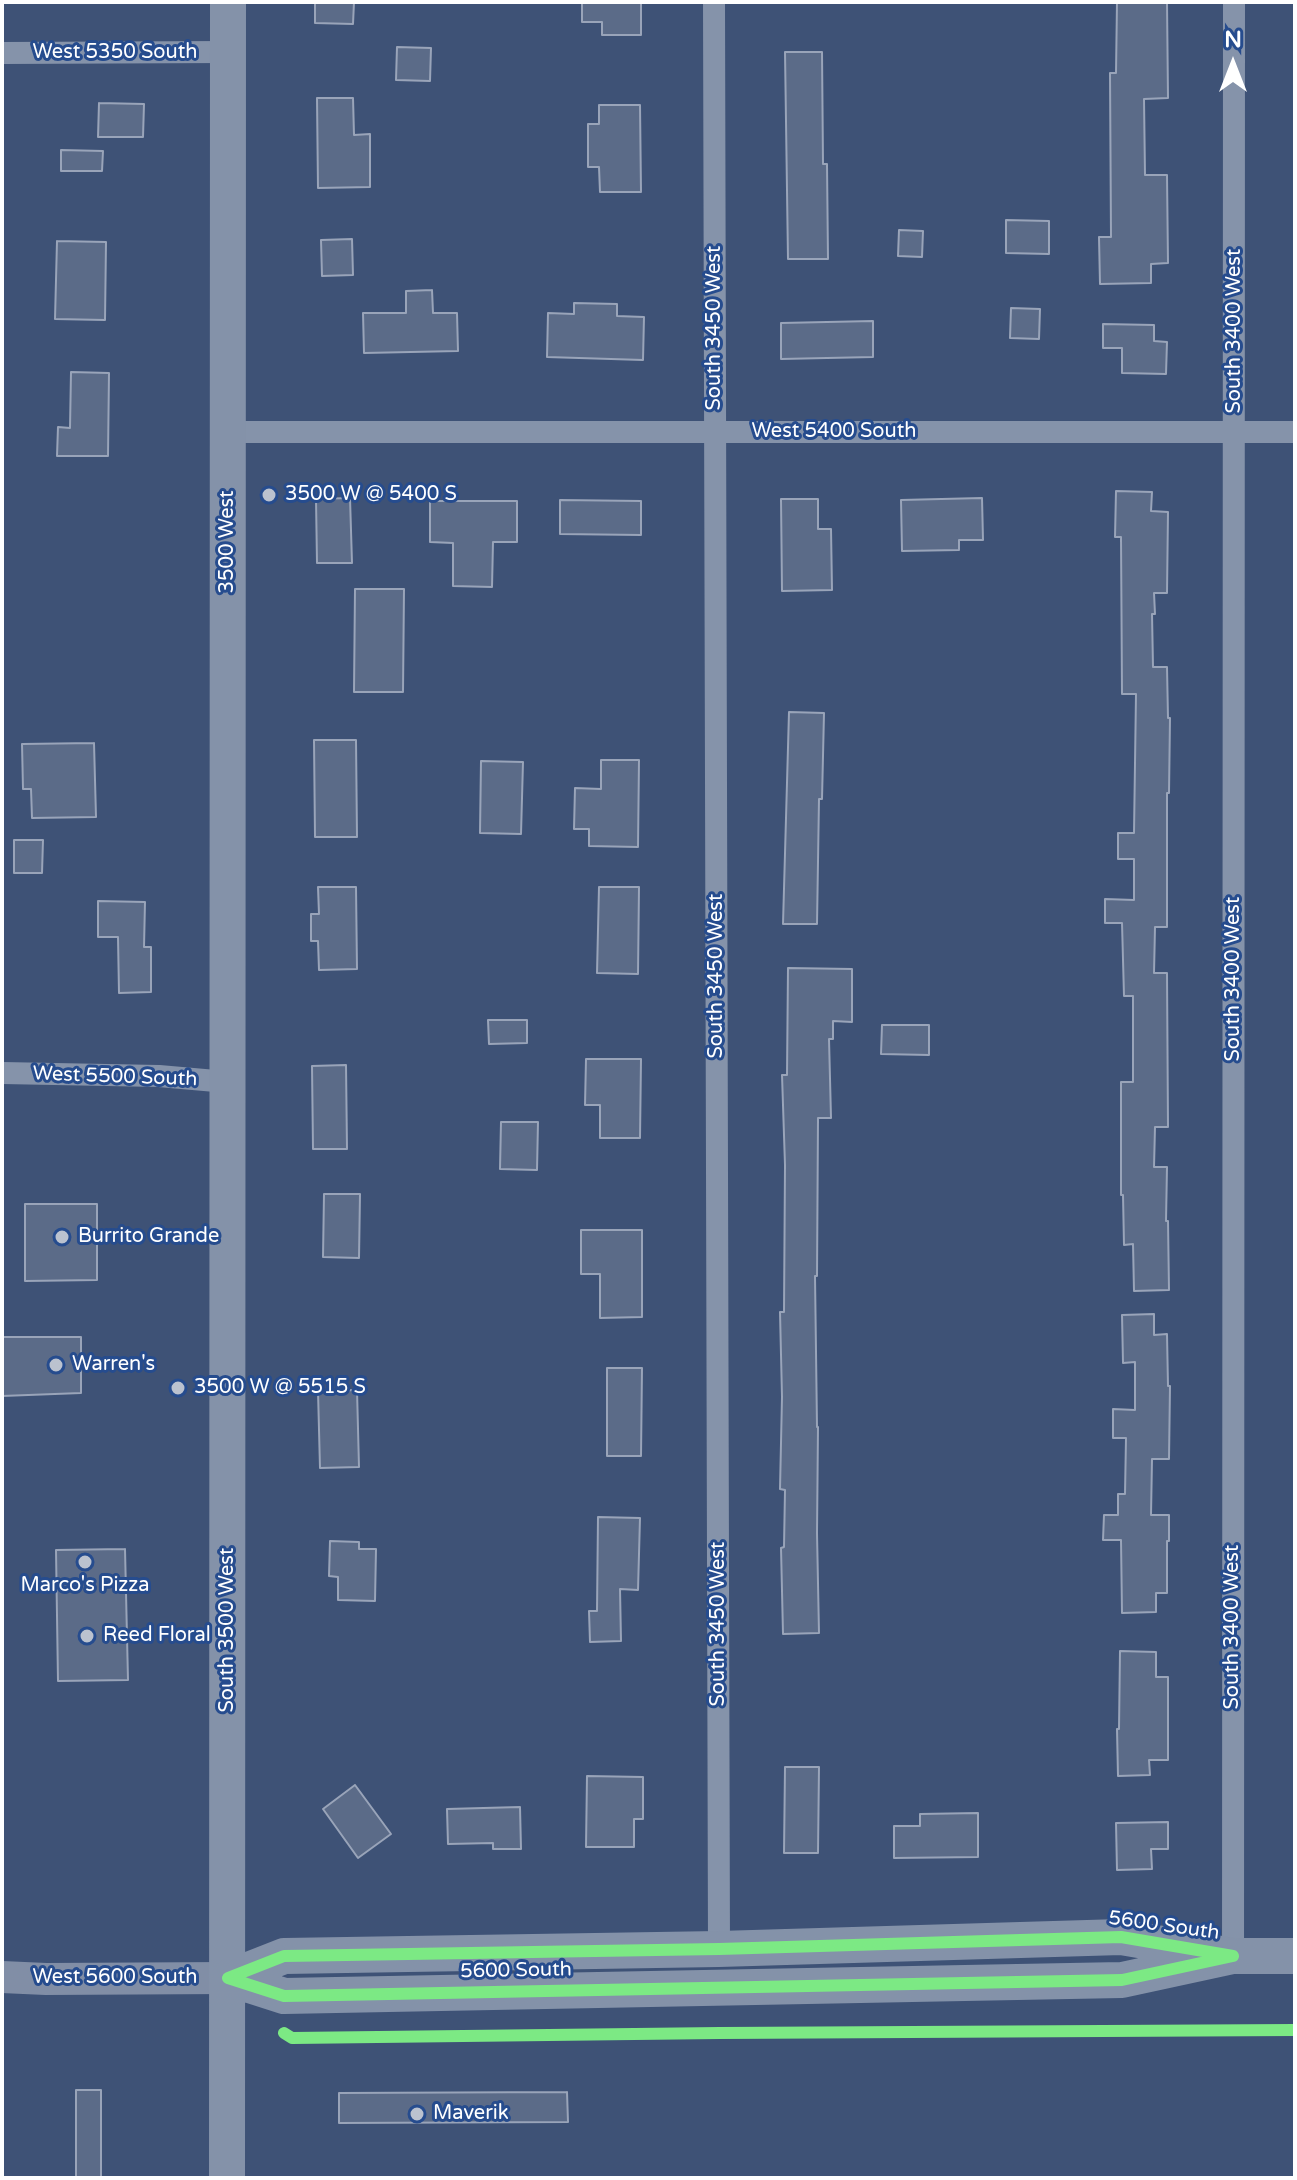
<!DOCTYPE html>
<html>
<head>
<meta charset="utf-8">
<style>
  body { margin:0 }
  #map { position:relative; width:1297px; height:2180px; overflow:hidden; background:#3e5276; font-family:"Varela Round",sans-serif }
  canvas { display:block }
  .frame { position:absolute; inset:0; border:4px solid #fff; pointer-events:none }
  .north { position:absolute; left:1193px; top:24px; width:80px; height:80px; -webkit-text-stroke:6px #264c8e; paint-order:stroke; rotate:0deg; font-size:22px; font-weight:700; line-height:32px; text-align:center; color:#fff }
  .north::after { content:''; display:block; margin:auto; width:28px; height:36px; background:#fff; clip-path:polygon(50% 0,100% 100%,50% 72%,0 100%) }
</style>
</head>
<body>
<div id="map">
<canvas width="1297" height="2180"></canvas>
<div class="frame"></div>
<div class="north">N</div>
</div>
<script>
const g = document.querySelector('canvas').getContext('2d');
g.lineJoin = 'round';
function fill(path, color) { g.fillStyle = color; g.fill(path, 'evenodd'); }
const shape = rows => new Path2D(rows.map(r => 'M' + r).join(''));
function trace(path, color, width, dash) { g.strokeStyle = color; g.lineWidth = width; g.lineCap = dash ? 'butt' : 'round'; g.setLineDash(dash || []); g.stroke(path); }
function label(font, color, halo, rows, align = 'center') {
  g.font = font + ' "Varela Round",sans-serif'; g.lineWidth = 6; g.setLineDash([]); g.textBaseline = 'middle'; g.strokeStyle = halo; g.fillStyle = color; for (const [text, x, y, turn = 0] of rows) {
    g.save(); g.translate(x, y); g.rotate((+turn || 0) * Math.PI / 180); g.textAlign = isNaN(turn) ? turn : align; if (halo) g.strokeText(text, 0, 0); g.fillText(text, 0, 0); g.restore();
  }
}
const building = shape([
  [315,2,354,2,353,24,315,23,315,2],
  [582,2,641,2,641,35,602,35,602,22,582,22,582,2],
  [1117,2,1167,2,1168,98,1144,99,1145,175,1167,175,1168,263,1151,264,1151,283,1100,284,1099,237,1111,237,1110,73,1116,73,1117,2],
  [397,47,431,48,430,81,396,80,397,47],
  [785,52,822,52,823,164,827,164,828,259,788,259,785,52],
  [317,98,353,98,354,135,370,134,370,187,318,188,317,98],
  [99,103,144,104,143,137,98,137,99,103],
  [599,105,640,105,641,192,600,192,599,167,588,167,588,124,599,124,599,105],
  [61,150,103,151,102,171,61,171,61,150],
  [1006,220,1049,221,1049,254,1006,253,1006,220],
  [899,230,923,231,922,257,898,256,899,230],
  [352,239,353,275,322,276,321,240,352,239],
  [57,241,106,242,105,320,55,319,57,241],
  [432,290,433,313,457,313,458,351,364,353,363,313,406,313,406,291,432,290],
  [574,303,617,304,617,316,644,317,643,360,547,357,548,313,574,314,574,303],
  [1011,308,1040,309,1039,339,1010,338,1011,308],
  [873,321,873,357,781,359,781,323,873,321],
  [1103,324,1154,325,1154,341,1167,342,1166,374,1122,373,1122,348,1103,348,1103,324],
  [71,372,109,373,108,456,57,456,58,427,70,428,71,372],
  [1116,491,1152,492,1151,511,1168,512,1167,593,1154,593,1155,614,1152,614,1153,667,1167,667,1168,718,1170,718,1169,793,1167,793,1167,927,1155,927,1154,973,1167,973,1168,1127,1155,1127,1154,1167,1167,1167,1166,1221,1168,1221,1169,1290,1134,1291,1133,1244,1124,1245,1123,1195,1121,1195,1121,1082,1133,1082,1133,996,1124,996,1122,923,1105,923,1105,899,1134,900,1134,859,1118,859,1118,833,1134,833,1136,694,1122,694,1121,537,1115,537,1116,491],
  [350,498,352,563,317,563,316,499,350,498],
  [982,498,983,540,959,540,959,550,902,551,901,500,982,498],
  [781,499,818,499,818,529,831,529,832,590,782,591,781,499],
  [560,500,641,501,641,535,560,534,560,500],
  [430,501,517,501,517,542,493,542,492,587,453,586,453,543,430,542,430,501],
  [355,589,404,589,403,692,354,692,355,589],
  [789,712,824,713,822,799,819,799,817,924,783,924,789,712],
  [314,740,356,740,357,837,315,837,314,740],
  [94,743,96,817,32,818,31,789,23,789,22,744,94,743],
  [601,760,639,760,638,847,589,846,589,829,574,829,575,788,601,789,601,760],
  [481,761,523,762,521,834,480,833,481,761],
  [14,840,43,840,42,873,14,873,14,840],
  [318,887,356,887,357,969,319,970,318,941,311,941,311,914,319,914,318,887],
  [599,887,639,887,638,974,597,973,599,887],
  [98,901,145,902,144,947,151,947,151,992,119,993,118,937,98,937,98,901],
  [788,968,852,969,852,1022,833,1021,833,1039,829,1039,831,1118,818,1118,817,1276,815,1276,817,1427,818,1427,817,1533,819,1633,783,1634,781,1548,784,1547,785,1490,780,1489,782,1397,780,1312,784,1312,785,1165,782,1075,787,1075,788,968],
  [488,1020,527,1020,527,1043,489,1044,488,1020],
  [882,1025,929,1025,929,1055,881,1054,882,1025],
  [586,1059,641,1059,640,1138,600,1138,600,1105,585,1105,586,1059],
  [346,1065,347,1149,313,1149,312,1066,346,1065],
  [501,1122,538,1122,537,1170,500,1169,501,1122],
  [324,1194,360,1194,359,1258,323,1257,324,1194],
  [25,1204,97,1204,97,1280,25,1281,25,1204],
  [581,1230,642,1230,642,1317,600,1318,600,1274,581,1274,581,1230],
  [1154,1314,1154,1335,1167,1334,1168,1386,1170,1386,1169,1459,1152,1459,1151,1515,1169,1515,1169,1541,1167,1541,1167,1593,1156,1593,1156,1612,1122,1613,1121,1540,1103,1540,1104,1515,1118,1515,1118,1494,1125,1494,1126,1438,1113,1438,1113,1409,1135,1410,1135,1362,1123,1363,1122,1315,1154,1314],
  [2,1337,81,1337,81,1393,2,1396,2,1337],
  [607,1368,642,1368,641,1456,607,1456,607,1368],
  [357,1390,359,1467,320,1468,318,1391,357,1390],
  [598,1517,640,1518,638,1590,620,1589,621,1641,590,1642,589,1611,597,1611,598,1517],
  [330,1541,359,1542,359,1549,376,1549,375,1601,338,1600,338,1577,329,1576,330,1541],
  [125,1549,128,1680,58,1681,56,1550,125,1549],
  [1120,1651,1156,1652,1156,1677,1168,1677,1168,1760,1149,1760,1150,1775,1118,1776,1117,1729,1119,1729,1120,1651],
  [785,1767,819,1767,818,1853,784,1853,785,1767],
  [587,1776,643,1777,643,1819,634,1819,634,1847,586,1847,587,1776],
  [355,1785,391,1834,358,1858,323,1809,355,1785],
  [520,1807,521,1849,493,1849,493,1843,448,1844,447,1809,520,1807],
  [978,1813,978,1857,894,1858,894,1826,920,1826,920,1814,978,1813],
  [1168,1822,1168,1849,1151,1849,1152,1869,1117,1870,1116,1823,1168,1822],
  [76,2090,101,2090,101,2178,76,2178,76,2090],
  [567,2092,568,2122,339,2123,339,2093,567,2092]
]);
const street = shape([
  [714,2,719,1949],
  [2,53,228,52],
  [229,432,1295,432],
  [2,1073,159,1076,227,1082],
  [1233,1956,1234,2]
]);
const secondary = shape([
  [2,1977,46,1979,228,1978]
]);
const primary = shape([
  [1121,1937,1233,1956,1122,1980,284,1996,228,1978,284,1956,719,1949,1121,1937],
  [1233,1956,1295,1956],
  [227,2178,228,2]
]);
const cycleway = shape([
  [1121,1937,1233,1956,1122,1980,284,1996,228,1978,284,1956,719,1949,1121,1937],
  [284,2033,292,2038,720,2033,1295,2030]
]);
const markers = [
  [269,495,8,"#bbc2cf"],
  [62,1237,8,"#bbc2cf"],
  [56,1365,8,"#bbc2cf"],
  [178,1388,8,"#bbc2cf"],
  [85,1562,8,"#bbc2cf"],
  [87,1636,8,"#bbc2cf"],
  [417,2114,8,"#bbc2cf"]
];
const streetNames = [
  ["West 5350 South",115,53],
  ["South 3450 West",715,328,-90],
  ["South 3400 West",1235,331,-90],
  ["West 5400 South",834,432],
  ["3500 West",228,542,-90],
  ["South 3450 West",717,976,-90],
  ["South 3400 West",1234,979,-90],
  ["West 5500 South",115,1077,2],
  ["South 3450 West",719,1624,-90],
  ["South 3400 West",1233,1627,-90],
  ["South 3500 West",228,1630,-90],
  ["5600 South",1164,1926,8],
  ["5600 South",516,1971,-1],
  ["West 5600 South",115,1978]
];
const poiNames = [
  ["3500 W @ 5400 S",285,495],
  ["Burrito Grande",78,1237],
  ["Warren's",72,1365],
  ["3500 W @ 5515 S",194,1388],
  ["Marco's Pizza",85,1586,"center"],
  ["Reed Floral",103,1636],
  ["Maverik",433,2114]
];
fill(building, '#5b6b88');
trace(building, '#99a4b9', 2);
trace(street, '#8593aa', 22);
trace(secondary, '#818ea6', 32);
trace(primary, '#8492a9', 36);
trace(cycleway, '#7ce984', 12);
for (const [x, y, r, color] of markers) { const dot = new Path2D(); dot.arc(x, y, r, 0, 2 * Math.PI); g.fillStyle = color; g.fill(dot); trace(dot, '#264c8e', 3); }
label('20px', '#fff', '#264c8e', streetNames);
label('20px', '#fff', '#264c8e', poiNames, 'left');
</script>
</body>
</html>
